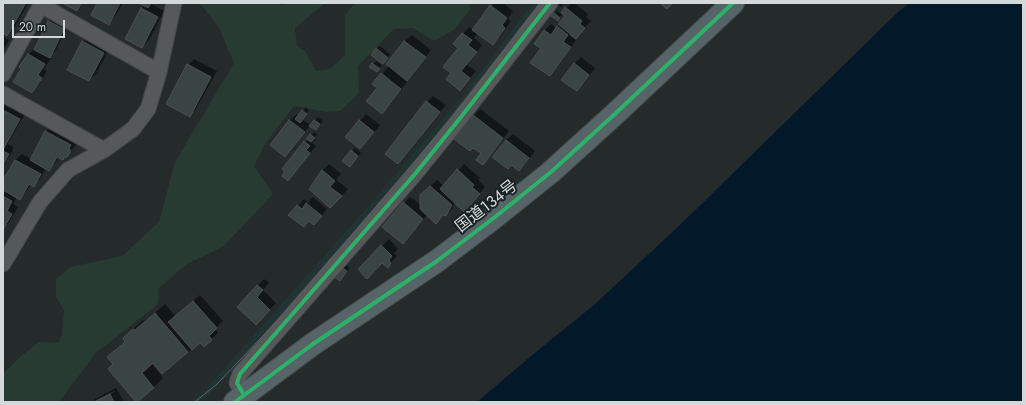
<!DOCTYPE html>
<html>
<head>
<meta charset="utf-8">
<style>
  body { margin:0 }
  #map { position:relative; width:1026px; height:405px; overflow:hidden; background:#252a2b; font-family:Jost,sans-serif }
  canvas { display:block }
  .frame { position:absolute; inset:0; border:4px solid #d3d9d9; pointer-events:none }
  .scale { position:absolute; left:12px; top:20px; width:53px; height:18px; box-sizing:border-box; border:2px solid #d3d9d9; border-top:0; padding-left:5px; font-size:12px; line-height:14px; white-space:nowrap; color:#d3d9d9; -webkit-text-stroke:3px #192223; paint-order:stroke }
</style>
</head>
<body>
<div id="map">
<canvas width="1026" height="405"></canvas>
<div class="frame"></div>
<div class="scale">20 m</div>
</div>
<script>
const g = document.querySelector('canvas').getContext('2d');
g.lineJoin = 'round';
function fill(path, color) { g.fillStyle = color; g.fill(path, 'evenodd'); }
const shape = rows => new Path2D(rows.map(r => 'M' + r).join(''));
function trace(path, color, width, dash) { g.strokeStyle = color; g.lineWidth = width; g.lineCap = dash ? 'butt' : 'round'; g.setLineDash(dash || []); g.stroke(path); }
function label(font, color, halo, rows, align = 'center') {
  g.font = font + ' Jost,"Noto Sans JP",sans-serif'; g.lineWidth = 4; g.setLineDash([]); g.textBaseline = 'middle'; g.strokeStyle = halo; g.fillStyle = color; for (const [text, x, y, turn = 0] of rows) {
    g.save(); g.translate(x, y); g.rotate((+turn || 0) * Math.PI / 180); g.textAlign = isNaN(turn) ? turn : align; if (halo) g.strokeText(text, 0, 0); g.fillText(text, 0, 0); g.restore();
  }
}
const built = shape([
  [533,3,543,3,458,114,260,343,215,389,202,401,200,402,190,402,203,392,366,209,453,107]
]);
const green = shape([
  [200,3,279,3,281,5,294,3,325,3,295,28,297,46,305,51,316,71,330,69,345,55,345,15,353,5,356,3,469,3,470,10,454,30,434,41,413,28,394,29,358,66,359,93,340,111,326,112,294,106,266,143,254,166,273,194,224,246,187,264,158,289,159,299,157,305,96,353,59,402,3,402,3,374,20,357,39,342,58,343,62,335,64,310,56,297,56,279,70,267,122,256,159,222,175,162,234,63,219,28]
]);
const water = shape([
  [910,3,1023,3,1023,402,477,402,537,351,594,305,681,224,899,11]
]);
const shadow = shape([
  [3,3,28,3,14,28,7,34,6,34,4,37,9,40,3,50],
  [98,3,123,3,115,17,109,23],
  [141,3,152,3,151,4,164,11,149,40,142,47,141,9,145,5],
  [494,3,505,3,504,4,513,11,508,19,511,21,500,37,493,44,478,33,474,38,482,45,467,65,476,71,460,89,452,73,460,48,455,44,469,27,474,30],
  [560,3,564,3,561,7,558,5],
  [571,3,574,3,588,14,586,17,591,21,576,37,570,33,569,35,576,40,556,69,549,75,542,48,544,31,551,24,556,28,566,16,563,14,558,19,554,13,557,10,561,14],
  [56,15,70,22,56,50,50,57,51,58,44,69,47,71,38,86,31,92,23,69,20,67,29,54,35,48,49,22],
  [412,35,431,50,413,74,406,81,407,82,388,106,382,113,378,87,382,74,389,66,387,64,405,41],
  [89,36,110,47,96,74,89,80,83,42],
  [380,46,390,54,386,60,376,49],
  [581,57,595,68,583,83,576,90,574,64],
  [194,59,217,71,196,109,190,116,188,65],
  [376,61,382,65,377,71,371,67],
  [433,96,446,105,404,156,427,102],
  [4,105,9,108,13,105,26,112,10,140,7,144,14,147,9,157,3,163,3,107],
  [306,107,309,110,302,119,310,125,292,149,285,155,271,144,290,120,297,114,298,116],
  [480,109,509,131,489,157,483,163,482,153,473,116],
  [366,114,380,125,367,141,360,148,360,121],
  [318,117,323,121,316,129,311,125],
  [53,125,76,142,76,145,67,155,59,157,55,163,49,169,46,168,40,179,34,185,31,184,26,192,20,199,17,197,13,204,18,207,8,224,3,229,3,182,15,160,22,154,31,159,46,132],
  [314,132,317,134,314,138,316,139,312,143,316,146,294,173,288,180,305,142],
  [513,134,535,151,525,164,519,170,506,140],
  [355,148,361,153,353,163,352,151],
  [329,164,341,174,336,180,348,189,337,201,310,189,323,170],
  [464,164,480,178,478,180,485,187,470,204,455,202,452,209,446,215,444,214,427,215,403,243,404,203,410,197,421,205,428,188,437,180,444,186],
  [313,197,327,209,320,218,309,220,303,226,298,206,304,199,308,203],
  [389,239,398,249,394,253,397,256,388,266,382,262,359,269],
  [345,264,350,268,343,277,335,277],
  [264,279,269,283,263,290,276,303,262,317,238,307],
  [200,295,223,321,215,329,218,333,211,339,200,342,188,352,153,361,151,363,163,378,154,387,136,401,114,364,108,357,126,341,124,338,133,329,143,320,144,322,165,304,175,316],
  [116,388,124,402,96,402,115,392,114,391,94,401,94,402,92,402,95,399]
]);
const building = shape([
  [3,3,26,3,7,36,3,33,3,3],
  [62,3,81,3,77,11,62,3],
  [97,3,120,3,109,25,91,15,97,3],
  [139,3,151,3,148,8,139,3],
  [660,3,673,3,667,9,660,3],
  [490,5,507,18,502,25,505,28,493,45,472,30,490,5],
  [565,7,582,21,580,24,585,28,576,39,558,24,565,16,561,13,565,7],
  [141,8,158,17,142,48,125,39,141,8],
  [553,12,560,18,558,21,551,16,553,12],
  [48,21,64,29,50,58,34,50,48,21],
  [557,26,568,35,563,42,571,47,550,76,530,63,541,48,534,44,544,30,551,35,557,26],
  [462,33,472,40,468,45,477,52,461,71,470,78,460,91,446,79,451,73,443,67,458,48,453,44,462,33],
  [82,41,104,53,89,81,67,70,82,41],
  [404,41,426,57,407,81,386,64,404,41],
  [376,48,388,58,383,64,371,55,376,48],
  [28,54,45,64,38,75,42,78,32,93,13,82,21,69,19,67,28,54],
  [372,63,380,69,377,72,369,67,372,63],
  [574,63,589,75,577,91,561,80,574,63],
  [187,64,211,77,190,117,166,104,187,64],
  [381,73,401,89,382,114,366,101,377,88,372,84,381,73],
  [426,101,440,112,398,164,385,154,426,101],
  [302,110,307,114,300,123,295,119,302,110],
  [5,111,20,119,4,148,3,147,3,115,5,111],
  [473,115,503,138,483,165,476,160,481,153,473,148,470,151,454,139,473,115],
  [289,120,305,132,285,157,270,145,289,120],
  [314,120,320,124,316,130,309,126,314,120],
  [359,120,374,132,360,149,345,137,359,120],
  [45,131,71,145,69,148,70,149,70,153,68,156,66,158,64,157,63,160,57,157,49,171,30,160,45,131],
  [310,134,315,138,311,142,306,139,310,134],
  [506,140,529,158,519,171,511,165,508,169,492,157,506,140],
  [304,141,310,146,306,150,310,153,288,181,282,176,285,171,282,169,304,141],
  [351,150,358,156,350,167,342,161,351,150],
  [3,151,9,154,3,164,3,151],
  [15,160,41,174,34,187,29,184,20,200,3,190,3,180,15,160],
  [457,169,474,185,472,187,480,194,464,212,440,189,457,169],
  [322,170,335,181,330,187,342,196,330,208,309,189,322,170],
  [430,186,452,205,446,216,443,215,436,224,420,209,420,195,430,186],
  [3,196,12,201,7,211,12,214,3,230,3,196],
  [403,202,423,219,403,244,382,227,403,202],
  [306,203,322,216,314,225,308,221,304,227,288,215,297,205,302,209,306,203],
  [381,245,392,256,389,260,391,263,388,268,382,263,367,279,358,269,381,245],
  [341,267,347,271,340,281,334,277,341,267],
  [257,285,263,290,257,297,270,310,256,325,237,307,257,285],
  [193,301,217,328,209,336,212,340,204,347,200,343,192,350,168,322,193,301],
  [155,313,188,352,162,374,153,363,142,373,154,388,137,402,136,402,108,369,113,364,107,357,125,342,123,338,133,329,135,330,155,313],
  [110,394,114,402,94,402,110,394]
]);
const minor = shape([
  [41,5,159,72],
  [3,74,42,3],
  [3,94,104,150],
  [3,264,40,202,68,170,104,150,133,129,148,109,159,72,174,3],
  [244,395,237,383,240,374,415,174,461,117,550,3]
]);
const trunk = shape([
  [235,402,313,344,437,261,495,217,551,172,616,113,733,3]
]);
const tram = shape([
  [195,402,217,384,280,318,350,237,421,154,464,103,540,3]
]);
const cycleway = shape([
  [244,395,237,383,240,374,415,174,461,117,550,3],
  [235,402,313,344,437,261,495,217,551,172,616,113,733,3]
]);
const streetNames = [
  ["国道134号",487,207,-38]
];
fill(built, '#223334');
fill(green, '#283b33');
fill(water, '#03192a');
fill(shadow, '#0007');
fill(building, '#394443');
trace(building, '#4c5050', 1);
trace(minor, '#424646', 17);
trace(trunk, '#424646', 24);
trace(minor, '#555959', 15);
trace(trunk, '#566468', 22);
trace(tram, '#606364', 1);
trace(cycleway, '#2db169', 4);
label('16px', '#d3d9d9', '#192223', streetNames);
</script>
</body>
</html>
